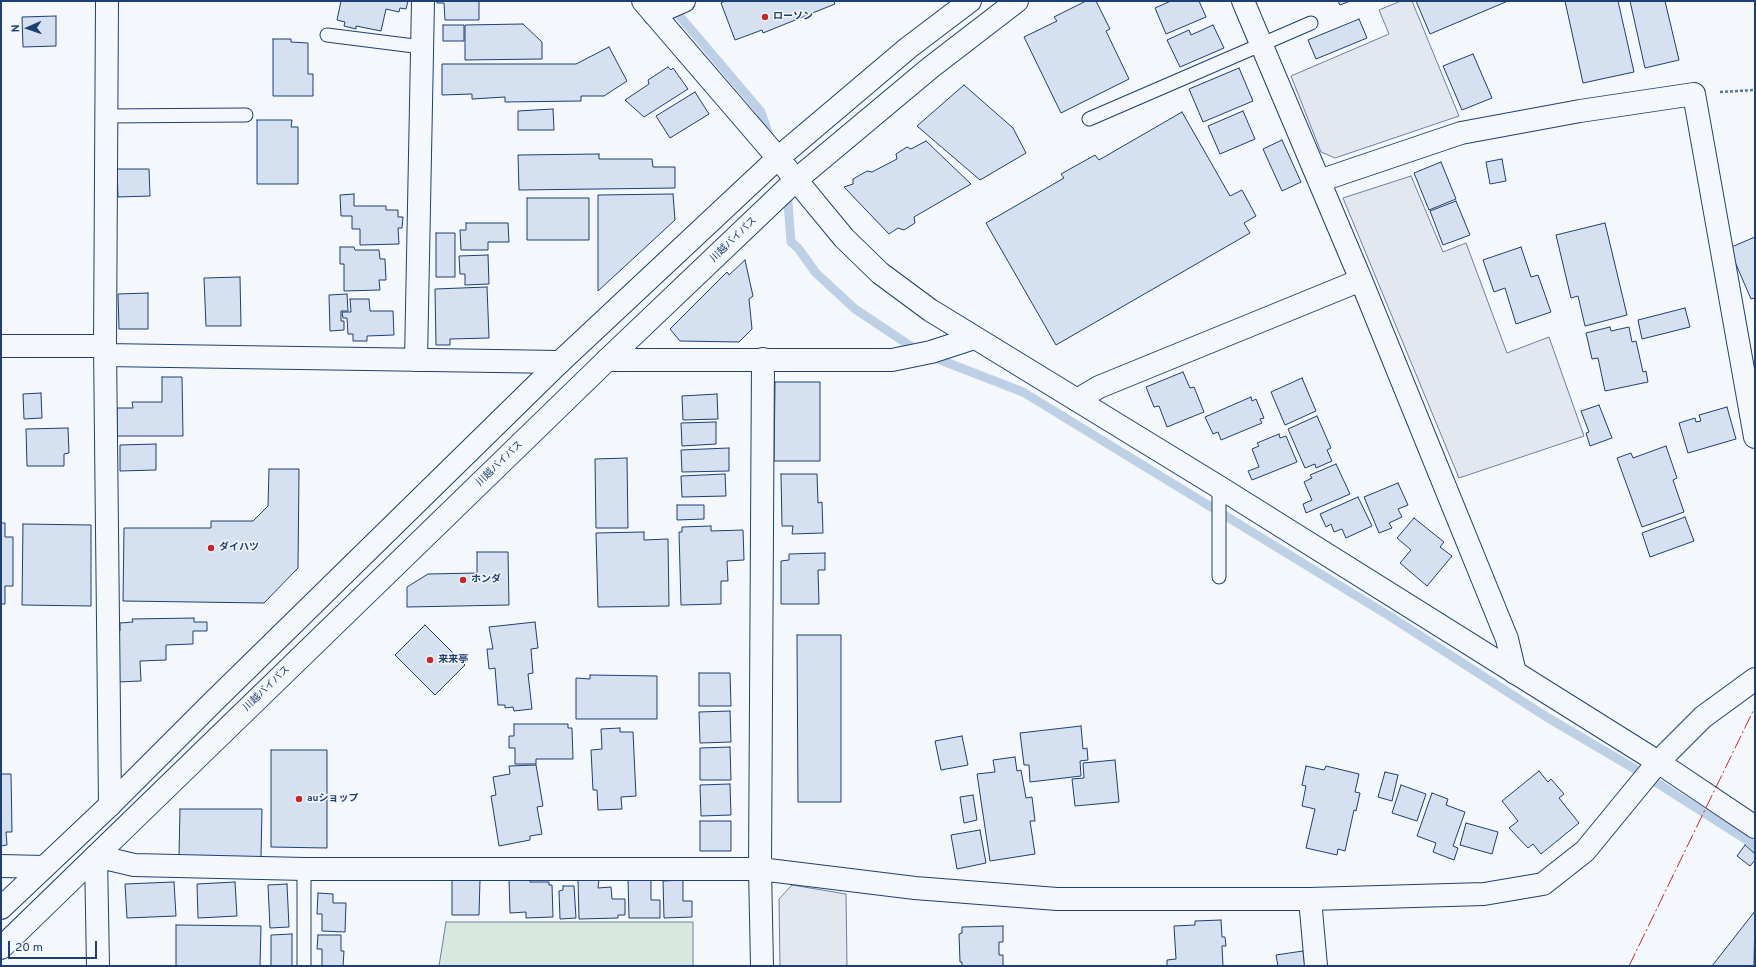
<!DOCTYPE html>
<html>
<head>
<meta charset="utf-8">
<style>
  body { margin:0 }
  #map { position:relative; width:1756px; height:967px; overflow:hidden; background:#f4f7fb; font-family:Overpass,sans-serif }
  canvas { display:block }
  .frame { position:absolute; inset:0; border:2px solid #1d3f73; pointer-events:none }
  .north { position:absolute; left:8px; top:8px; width:40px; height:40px; -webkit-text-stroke:3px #f4f7fb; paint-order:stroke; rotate:268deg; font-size:11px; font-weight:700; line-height:16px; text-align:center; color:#1d3f73 }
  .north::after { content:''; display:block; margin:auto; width:14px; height:18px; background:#1d3f73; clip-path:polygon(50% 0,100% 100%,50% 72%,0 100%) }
  .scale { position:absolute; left:8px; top:941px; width:89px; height:18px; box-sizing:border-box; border:2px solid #1d3f73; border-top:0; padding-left:5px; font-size:12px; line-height:14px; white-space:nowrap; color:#1d3f73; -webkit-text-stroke:3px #f4f7fb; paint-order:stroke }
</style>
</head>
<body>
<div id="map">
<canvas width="1756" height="967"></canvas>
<div class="frame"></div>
<div class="north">N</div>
<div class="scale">20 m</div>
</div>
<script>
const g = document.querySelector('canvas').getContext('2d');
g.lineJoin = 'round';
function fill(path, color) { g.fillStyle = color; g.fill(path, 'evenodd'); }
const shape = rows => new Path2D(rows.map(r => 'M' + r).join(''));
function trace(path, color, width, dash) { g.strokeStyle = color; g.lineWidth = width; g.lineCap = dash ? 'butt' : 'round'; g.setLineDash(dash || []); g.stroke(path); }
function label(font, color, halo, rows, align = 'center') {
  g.font = font + ' Overpass,"Noto Sans JP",sans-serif'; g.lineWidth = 3; g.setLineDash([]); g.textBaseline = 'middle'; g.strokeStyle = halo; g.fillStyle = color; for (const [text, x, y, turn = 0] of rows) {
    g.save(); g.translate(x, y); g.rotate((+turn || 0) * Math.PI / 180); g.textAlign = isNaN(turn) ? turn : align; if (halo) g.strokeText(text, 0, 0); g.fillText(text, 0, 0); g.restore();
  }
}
const green = shape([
  [446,922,693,922,693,966,439,966,446,922]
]);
const parking = shape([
  [1401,1,1412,1,1459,116,1335,158,1321,152,1291,76,1389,34,1379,10,1401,1],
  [1411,176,1443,252,1466,243,1507,353,1549,337,1584,436,1459,478,1343,198,1411,176],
  [792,885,846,894,847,966,780,966,779,899,792,885]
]);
const stream = shape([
  [672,7,761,112,770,138],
  [787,190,791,242,798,248,816,273,855,309,918,351],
  [930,356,1023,392,1391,617,1545,716,1635,769,1750,842,1755,848]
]);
const building = shape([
  [341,1,408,1,406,9,400,8,399,12,386,9,381,31,356,26,356,29,344,26,345,22,337,20,341,1],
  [437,1,479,1,479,20,445,20,444,3,437,3,437,1],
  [725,1,834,1,835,4,763,33,762,30,735,40,721,3,725,1],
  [1086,1,1096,1,1110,29,1106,31,1129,79,1061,113,1024,37,1057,21,1054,17,1086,1],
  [1171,1,1199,1,1206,17,1166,34,1155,8,1171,1],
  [1338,1,1350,1,1340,5,1338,1],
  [1416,1,1508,1,1430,34,1416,1],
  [1565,1,1618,1,1634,72,1583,83,1565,1],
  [1630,1,1665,1,1679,60,1645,68,1630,1],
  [56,16,56,46,23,47,22,17,56,16],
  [1359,19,1367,38,1316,59,1308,40,1359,19],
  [523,24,542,42,542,59,465,60,465,25,523,24],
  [443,25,464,25,464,41,443,41,443,25],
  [1213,25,1224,48,1180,67,1167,40,1189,30,1191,35,1213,25],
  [273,39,291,39,291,42,308,43,308,74,313,74,313,96,273,96,273,39],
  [609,47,627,81,604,96,581,96,581,101,505,102,505,97,472,99,472,94,442,95,442,64,576,64,609,47],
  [1473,54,1492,98,1462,110,1443,66,1473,54],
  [668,67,671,70,673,68,688,89,644,117,625,100,649,84,648,80,668,67],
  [1239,68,1253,101,1203,122,1189,89,1239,68],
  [964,85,1013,128,1026,153,980,180,917,126,964,85],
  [695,92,709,114,670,138,656,116,695,92],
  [553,109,554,130,518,130,518,111,553,109],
  [1243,111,1255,139,1220,154,1208,126,1243,111],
  [1182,112,1230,196,1242,190,1256,216,1244,223,1250,233,1056,345,986,223,1064,178,1061,174,1095,155,1099,160,1182,112],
  [257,120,292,120,291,127,298,127,298,184,257,184,257,120],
  [1282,140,1301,182,1282,191,1263,149,1282,140],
  [926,141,971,184,914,217,915,223,904,230,898,228,889,234,844,187,853,184,853,179,867,171,872,172,897,159,896,154,907,147,911,149,926,141],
  [599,154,599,159,652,159,653,167,675,167,675,188,519,190,518,155,599,154],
  [1502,159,1506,181,1490,184,1486,162,1502,159],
  [1441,162,1456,199,1429,210,1414,173,1441,162],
  [117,169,149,169,150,196,118,197,117,169],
  [354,194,354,206,386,206,386,210,398,210,398,217,403,217,402,228,398,228,399,244,360,245,360,229,352,229,352,216,341,216,340,195,354,194],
  [673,194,675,220,598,291,598,195,673,194],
  [527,198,589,198,589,240,527,240,527,198],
  [1456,201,1470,235,1443,245,1430,211,1456,201],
  [466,223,508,223,509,242,488,242,488,250,461,250,460,230,466,230,466,223],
  [1605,223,1627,315,1585,326,1578,296,1571,298,1556,235,1605,223],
  [436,233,455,233,455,277,436,277,436,233],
  [1755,237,1755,298,1751,299,1729,248,1755,237],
  [340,247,354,247,355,250,379,250,380,259,385,259,386,280,379,280,380,290,344,291,344,264,340,264,340,247],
  [1521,247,1531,277,1538,275,1551,312,1516,324,1505,288,1494,292,1483,260,1521,247],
  [488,255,489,284,465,285,465,274,460,274,459,256,488,255],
  [745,260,753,296,749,299,752,329,739,342,680,341,670,329,727,272,729,275,745,260],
  [240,277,241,326,206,326,204,278,240,277],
  [487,287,489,338,450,339,450,345,436,345,435,289,487,287],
  [148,293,148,329,119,329,118,294,148,293],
  [347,294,348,311,341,311,341,321,344,321,344,330,330,331,329,295,347,294],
  [350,299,369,299,370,311,393,311,394,335,367,336,367,341,353,341,353,334,348,334,347,318,343,318,342,312,351,312,350,299],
  [1685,308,1690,327,1642,339,1638,320,1685,308],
  [1610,327,1611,331,1629,327,1632,342,1636,341,1643,372,1646,371,1648,382,1605,391,1598,358,1592,359,1586,333,1610,327],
  [1183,372,1190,388,1194,387,1204,412,1167,427,1159,406,1154,407,1146,387,1183,372],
  [162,377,182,377,183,436,117,436,117,408,133,408,132,402,162,402,162,377],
  [1302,378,1316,411,1285,425,1271,392,1302,378],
  [775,382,820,382,820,461,774,461,775,382],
  [41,393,42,418,24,419,23,394,41,393],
  [717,394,718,419,683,420,682,396,717,394],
  [1251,397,1252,401,1256,399,1264,418,1260,419,1262,423,1221,440,1218,432,1213,434,1205,417,1251,397],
  [1599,405,1612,438,1590,446,1586,433,1589,432,1581,411,1599,405],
  [1727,407,1736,439,1688,453,1679,423,1695,418,1696,422,1701,421,1699,415,1727,407],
  [1317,416,1331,448,1327,450,1332,461,1316,468,1315,464,1305,468,1288,429,1317,416],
  [716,422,716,444,682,446,681,423,716,422],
  [68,428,69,453,64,454,64,466,27,466,26,429,68,428],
  [1279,434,1280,438,1286,436,1297,462,1252,480,1248,471,1259,467,1252,449,1259,446,1257,443,1279,434],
  [156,444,156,470,120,471,120,445,156,444],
  [1666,446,1677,478,1673,480,1684,512,1642,527,1617,458,1631,453,1633,458,1666,446],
  [729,448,729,471,682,472,681,450,729,448],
  [627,458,628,528,596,528,595,459,627,458],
  [1336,464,1350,494,1306,513,1303,504,1312,500,1304,482,1312,478,1310,475,1336,464],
  [269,469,299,469,298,568,264,603,123,601,124,528,211,528,211,521,253,521,268,506,269,469],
  [725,474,726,496,682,497,681,476,725,474],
  [781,474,817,474,818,503,822,502,823,533,792,534,793,526,782,526,781,474],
  [1398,483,1408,505,1398,509,1402,517,1389,523,1392,528,1379,533,1364,497,1398,483],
  [1358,497,1372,526,1346,538,1342,529,1334,532,1331,524,1326,527,1320,514,1358,497],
  [677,505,704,505,704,519,677,520,677,505],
  [1685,517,1694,541,1650,557,1642,533,1685,517],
  [1414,518,1444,542,1440,547,1452,556,1427,586,1400,563,1411,550,1397,538,1414,518],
  [1,523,5,523,5,537,13,537,13,586,5,586,5,604,1,604,1,523],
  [23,524,91,525,91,606,22,605,23,524],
  [711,526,711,531,743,530,744,560,727,561,728,581,721,581,721,604,681,605,679,532,682,532,682,527,711,526],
  [644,532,644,540,668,539,669,606,598,607,596,533,644,532],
  [477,552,508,552,509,605,407,607,407,587,428,574,477,573,477,552],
  [825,553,825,570,818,570,819,604,781,604,781,561,789,560,789,554,825,553],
  [194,618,194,622,207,622,207,631,193,631,193,644,166,645,166,660,140,661,141,681,117,682,116,632,120,631,120,623,133,622,132,619,194,618],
  [535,622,538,648,531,649,533,673,528,674,532,709,514,711,513,707,505,708,505,705,498,705,495,668,489,669,487,649,493,649,489,627,535,622],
  [425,625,465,665,435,695,395,655,425,625],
  [797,635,841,635,841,802,798,802,797,635],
  [699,673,730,673,731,706,699,706,699,673],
  [590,675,657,676,657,719,576,719,576,678,590,679,590,675],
  [730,711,731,742,700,743,699,712,730,711],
  [514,724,568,724,568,728,572,728,573,759,536,759,536,764,515,764,515,748,509,748,509,736,514,736,514,724],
  [1081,726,1083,749,1087,748,1088,760,1080,761,1081,776,1030,782,1029,765,1024,765,1020,733,1081,726],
  [620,728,620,732,633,732,636,796,621,797,622,809,598,810,597,790,593,790,591,750,602,749,601,729,620,728],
  [962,736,968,765,941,770,935,741,962,736],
  [730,747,731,780,700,780,700,748,730,747],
  [271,750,327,750,327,848,271,847,271,750],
  [1015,757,1017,771,1021,770,1026,798,1032,797,1035,821,1030,821,1035,854,990,861,977,774,995,772,993,760,1015,757],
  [1115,760,1119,802,1075,806,1072,779,1084,778,1083,763,1115,760],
  [536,765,543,806,537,807,542,834,530,836,530,840,499,846,491,796,496,795,493,777,510,774,509,766,536,765],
  [1306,766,1324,770,1326,766,1359,774,1355,792,1360,793,1356,811,1354,810,1345,851,1338,849,1337,855,1306,848,1315,809,1302,806,1306,786,1302,785,1306,766],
  [1539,771,1548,782,1551,779,1564,794,1559,798,1579,823,1541,854,1533,844,1528,848,1509,828,1518,821,1502,801,1539,771],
  [1385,772,1398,775,1392,801,1378,797,1385,772],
  [1,774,11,774,12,832,6,832,7,845,1,846,1,774],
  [730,784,731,815,701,816,700,785,730,784],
  [1401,785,1426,794,1417,821,1392,813,1401,785],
  [1432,793,1448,799,1446,805,1465,812,1453,846,1458,848,1454,860,1433,852,1436,843,1417,836,1432,793],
  [973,795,977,820,964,823,960,797,973,795],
  [180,809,262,809,261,857,179,856,180,809],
  [700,821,731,821,731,851,700,851,700,821],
  [1466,823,1498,832,1492,854,1460,845,1466,823],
  [980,830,986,863,957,869,951,835,980,830],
  [1745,845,1755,854,1755,860,1750,866,1737,856,1745,845],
  [530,878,530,882,549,882,549,885,552,885,553,917,526,918,526,912,510,913,509,879,530,878],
  [578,879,599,879,598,888,611,887,612,899,625,899,625,915,618,915,618,918,579,919,578,879],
  [628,879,651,879,651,900,660,900,660,918,629,918,628,879],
  [452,880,480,880,479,915,452,915,452,880],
  [683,880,683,901,692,901,692,917,664,918,663,881,683,880],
  [174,882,176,916,127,918,125,884,174,882],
  [235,882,237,916,198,918,197,884,235,882],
  [287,884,289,927,270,928,268,885,287,884],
  [563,886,574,886,576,918,560,919,559,891,563,890,563,886],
  [318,893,333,894,333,903,346,903,345,932,322,931,322,914,317,914,318,893],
  [1755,911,1754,966,1712,966,1755,911],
  [1221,920,1222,937,1225,937,1226,946,1222,946,1223,966,1167,966,1167,960,1176,959,1174,926,1195,925,1195,921,1221,920],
  [176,925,261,926,260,966,176,966,176,925],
  [1003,926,1003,942,999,942,999,955,1003,955,1003,966,962,966,962,962,960,962,959,934,962,933,962,927,1003,926],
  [292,934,292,966,271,966,271,935,292,934],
  [318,935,341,935,341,951,344,951,343,966,322,966,322,949,317,949,318,935],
  [1303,951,1305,966,1278,966,1276,955,1303,951]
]);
const path = shape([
  [1720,92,1755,90]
]);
const service = shape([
  [327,35,422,47],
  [105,116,246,115],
  [1089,119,1311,23],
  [1219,487,1219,577],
  [304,869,304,966]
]);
const minor = shape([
  [107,1,105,346,110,805],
  [1243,1,1361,280,1507,639,1515,673],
  [654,14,684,1],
  [1319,181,1461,133,1580,111,1694,94,1755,437],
  [1,346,105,346],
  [105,355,560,362],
  [416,360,423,1],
  [607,360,892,360,931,352,974,338],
  [1077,400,1099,387,1361,280],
  [1,866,44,867],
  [1310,899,1316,966],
  [98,966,96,856,134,865,304,869,760,869,915,888,1057,899,1310,899,1484,894,1543,884,1585,851,1658,762,1703,717,1755,679],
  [762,966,760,869,763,359]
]);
const tertiary = shape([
  [643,1,778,158,844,238,880,273,930,310,1219,487,1658,762,1755,827]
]);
const trunk = shape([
  [1,908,110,805,214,701,560,362,778,158,908,48,970,1],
  [1,948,607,360,796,180,930,68,1017,1]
]);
const power = shape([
  [1629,966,1755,707]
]);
const markers = [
  [765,17,4,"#c62828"],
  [211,548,4,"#c62828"],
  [463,580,4,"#c62828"],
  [430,660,4,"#c62828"],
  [299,799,4,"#c62828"]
];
const poiNames = [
  ["ローソン",773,17],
  ["ダイハツ",219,548],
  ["ホンダ",471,580],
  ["来来亭",438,660],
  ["auショップ",307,799]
];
const streetNames = [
  ["川越バイパス",734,240,-44],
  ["川越バイパス",500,464,-44],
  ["川越バイパス",267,689,-44]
];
fill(green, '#d7e8df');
trace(green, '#687fa3', 1);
fill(parking, '#e3e8f0');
trace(parking, '#687fa3', 1);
trace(stream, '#bed0e5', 9);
fill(building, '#d5e0f0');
trace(building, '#1d3f73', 1);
trace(service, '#1d3f73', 15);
trace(minor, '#1d3f73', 24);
trace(tertiary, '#1d3f73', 24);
trace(trunk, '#1d3f73', 24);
trace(path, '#5e769c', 2.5, [3, 2]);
trace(service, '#f4f7fb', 13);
trace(minor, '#f4f7fb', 22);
trace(tertiary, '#f4f7fb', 22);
trace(trunk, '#f4f7fb', 22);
trace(power, '#c62828', 1, [14, 3, 2, 3]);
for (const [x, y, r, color] of markers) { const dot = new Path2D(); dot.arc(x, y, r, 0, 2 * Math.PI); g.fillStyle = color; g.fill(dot); trace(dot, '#f4f7fb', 1.5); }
label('bold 10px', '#1d3f73', '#f4f7fb', poiNames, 'left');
label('10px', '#1d3f73', '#f4f7fb', streetNames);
</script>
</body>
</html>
